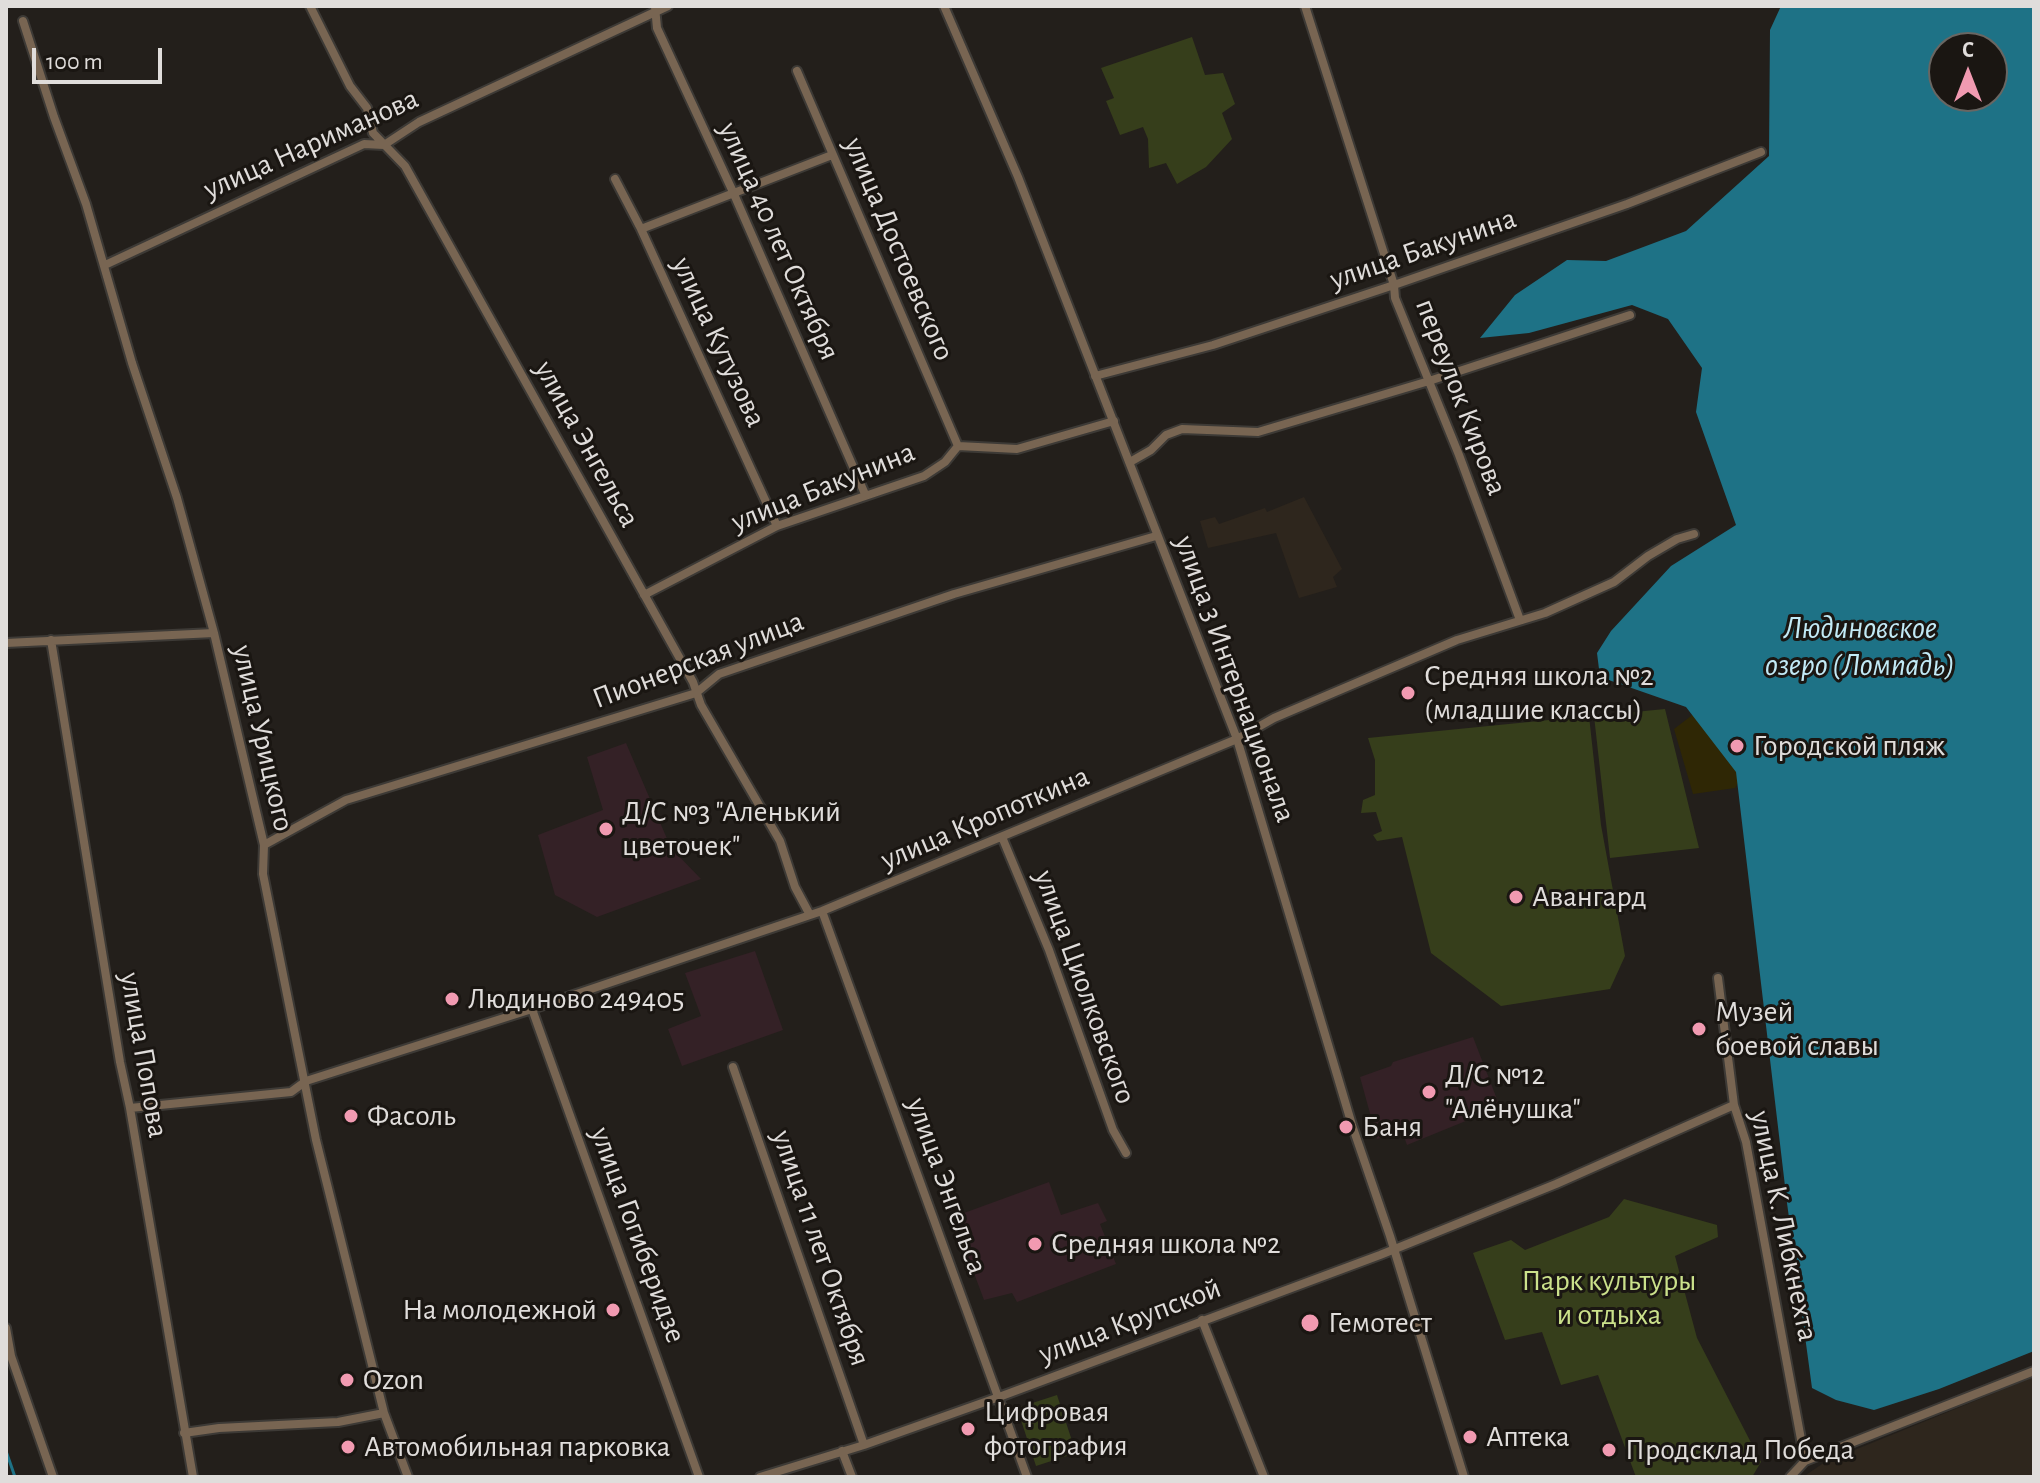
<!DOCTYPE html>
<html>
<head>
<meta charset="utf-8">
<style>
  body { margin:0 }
  #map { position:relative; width:2040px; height:1483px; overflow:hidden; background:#231f1b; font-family:"Alegreya Sans",sans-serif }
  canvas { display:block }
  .frame { position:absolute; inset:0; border:8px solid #e0dddb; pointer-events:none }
  .north { position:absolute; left:1928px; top:32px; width:80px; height:80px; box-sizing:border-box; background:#1a1612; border:2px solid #696662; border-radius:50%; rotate:0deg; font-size:22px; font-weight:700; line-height:32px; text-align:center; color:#e0dddb }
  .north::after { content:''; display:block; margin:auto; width:28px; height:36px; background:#f19ab1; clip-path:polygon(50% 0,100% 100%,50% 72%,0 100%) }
  .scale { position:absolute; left:32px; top:48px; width:130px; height:36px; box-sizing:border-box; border:4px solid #e0dddb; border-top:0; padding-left:10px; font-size:24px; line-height:28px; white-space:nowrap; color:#e0dddb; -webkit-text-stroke:6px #1a1612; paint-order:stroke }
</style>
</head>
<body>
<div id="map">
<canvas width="2040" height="1483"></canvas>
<div class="frame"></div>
<div class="north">С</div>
<div class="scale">100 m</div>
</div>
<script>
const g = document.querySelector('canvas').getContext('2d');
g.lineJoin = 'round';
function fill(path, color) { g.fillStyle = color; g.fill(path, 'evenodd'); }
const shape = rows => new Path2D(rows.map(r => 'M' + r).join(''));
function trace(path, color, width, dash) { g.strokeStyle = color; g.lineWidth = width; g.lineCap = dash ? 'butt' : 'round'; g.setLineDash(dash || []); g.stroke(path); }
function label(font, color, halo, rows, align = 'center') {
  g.font = font + ' "Alegreya Sans",sans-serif'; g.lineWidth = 6; g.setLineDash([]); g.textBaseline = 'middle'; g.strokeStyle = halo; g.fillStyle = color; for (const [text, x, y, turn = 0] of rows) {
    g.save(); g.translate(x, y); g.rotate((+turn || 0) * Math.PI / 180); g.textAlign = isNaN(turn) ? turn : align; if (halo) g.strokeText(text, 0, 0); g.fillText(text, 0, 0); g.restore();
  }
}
const built = shape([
  [1304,497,1342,569,1333,577,1337,587,1299,598,1276,533,1208,548,1200,521,1215,517,1219,524,1265,508,1267,512],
  [2034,1377,2034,1477,1803,1477,1825,1462]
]);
const education = shape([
  [626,743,671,848,701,879,597,917,555,895,538,835,603,810,587,757],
  [755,951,783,1030,682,1066,668,1029,701,1016,685,973],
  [1473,1037,1500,1107,1407,1145,1402,1131,1377,1139,1360,1077,1391,1066,1393,1062],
  [1049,1182,1061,1215,1098,1203,1107,1221,1100,1224,1116,1264,1017,1302,1012,1293,984,1300,953,1217]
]);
const green = shape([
  [1192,37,1205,75,1223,73,1235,104,1222,113,1232,139,1206,167,1177,184,1166,163,1149,168,1148,139,1143,127,1120,135,1106,101,1114,98,1101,68],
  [1665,709,1699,848,1610,858,1594,716],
  [1589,716,1601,825,1625,956,1610,989,1501,1006,1431,953,1402,837,1377,841,1373,835,1382,831,1376,812,1361,813,1363,800,1375,795,1375,760,1368,738],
  [1624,1199,1717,1225,1718,1237,1675,1256,1697,1338,1761,1462,1752,1477,1636,1477,1598,1375,1561,1385,1542,1332,1505,1340,1473,1253,1511,1240,1525,1250,1609,1217],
  [1057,1395,1076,1453,1036,1466,1017,1408]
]);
const sand = shape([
  [1697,703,1748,765,1735,788,1693,794,1674,729,1691,716]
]);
const water = shape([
  [1781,6,2034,6,2034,1351,1939,1389,1874,1410,1836,1400,1812,1388,1787,1203,1736,772,1686,707,1600,677,1597,653,1611,631,1671,566,1736,525,1696,412,1702,368,1668,319,1632,305,1529,333,1480,338,1515,295,1567,260,1606,261,1686,231,1769,156,1770,30],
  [1944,48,1992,48,1992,96,1944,96]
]);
const stream = shape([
  [6,8,6,35],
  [6,1451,15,1477]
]);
const minor = shape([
  [310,6,350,86,367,108,373,133,405,166,693,682,701,705,780,841,795,887,810,915],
  [944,6,1018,177,1237,739,1352,1125,1390,1236,1464,1477],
  [1305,6,1394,285,1395,298,1459,455,1520,620],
  [655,7,657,28,733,192,865,494],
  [23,21,54,117,86,204,132,363,177,498,214,633,264,845,263,874,316,1140,384,1413,408,1477],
  [797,71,958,446],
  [615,179,641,229,777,526],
  [641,229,832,155],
  [105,265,364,144,384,145,419,122,668,6],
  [1095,376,1213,345,1394,285,1627,204,1761,152],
  [1130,462,1151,450,1166,435,1182,429,1258,432,1429,381,1630,315],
  [644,595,777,526,924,476,945,462,958,446,1017,449,1114,421],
  [51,640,120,1062,130,1108,193,1477],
  [6,643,214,633],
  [1002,837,1049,950,1113,1130,1126,1153],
  [264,845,346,800,696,693,719,674,954,594,1156,536],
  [822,911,1027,1477],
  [1718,978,1734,1105,1746,1142,1805,1461],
  [532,1009,699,1477],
  [733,1067,864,1445],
  [130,1108,291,1092,306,1081,532,1009,822,911,1237,739,1274,718,1457,640,1545,613,1614,582,1648,556,1677,539,1694,534],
  [1202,1320,1264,1477],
  [6,1328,11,1356,53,1477],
  [184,1433,219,1428,338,1422,384,1413],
  [842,1451,852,1477],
  [760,1477,864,1445,999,1397,1380,1255,1556,1184,1734,1105],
  [1790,1477,1805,1461,2034,1371]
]);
const markers = [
  [1408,693,8,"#f19ab1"],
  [1737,746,8,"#f19ab1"],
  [606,829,8,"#f19ab1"],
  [1516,897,8,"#f19ab1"],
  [452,999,8,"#f19ab1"],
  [1699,1029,8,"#f19ab1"],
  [1429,1092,8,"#f19ab1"],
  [351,1116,8,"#f19ab1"],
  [1346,1127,8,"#f19ab1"],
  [1035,1244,8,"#f19ab1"],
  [613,1310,8,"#f19ab1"],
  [1310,1323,10,"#f19ab1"],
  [347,1380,8,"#f19ab1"],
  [968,1429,8,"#f19ab1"],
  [1470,1437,8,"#f19ab1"],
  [348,1447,8,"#f19ab1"],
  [1609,1450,8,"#f19ab1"]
];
const streetNames = [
  ["улица Нариманова",311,144,-24],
  ["улица 40 лет Октября",779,241,66],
  ["улица Достоевского",899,249,67],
  ["улица Бакунина",1423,249,-19],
  ["улица Кутузова",719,342,65],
  ["переулок Кирова",1461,397,69],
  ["улица Энгельса",587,444,61],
  ["улица Бакунина",823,487,-22],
  ["Пионерская улица",698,660,-21],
  ["улица 3 Интернационала",1235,679,70],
  ["улица Урицкого",263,738,77],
  ["улица Кропоткина",985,818,-23],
  ["улица Циолковского",1085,987,70],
  ["улица Попова",144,1055,80],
  ["улица Энгельса",947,1186,70],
  ["улица К. Либкнехта",1784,1226,78],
  ["улица Гогиберидзе",638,1235,70],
  ["улица 11 лет Октября",821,1248,71],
  ["улица Крупской",1130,1321,-21]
];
const poiNames = [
  ["Средняя школа №2",1424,676],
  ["(младшие классы)",1424,710],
  ["Городской пляж",1753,746],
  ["Д/С №3 \"Аленький",622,812],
  ["цветочек\"",622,846],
  ["Авангард",1532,897],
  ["Людиново 249405",468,999],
  ["Музей",1715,1012],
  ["боевой славы",1715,1046],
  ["Д/С №12",1445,1075],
  ["\"Алёнушка\"",1445,1109],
  ["Фасоль",367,1116],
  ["Баня",1362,1127],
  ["Средняя школа №2",1051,1244],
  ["На молодежной",597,1310,"right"],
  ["Гемотест",1328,1323],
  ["Ozon",363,1380],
  ["Цифровая",984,1412],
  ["фотография",984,1446],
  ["Аптека",1486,1437],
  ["Автомобильная парковка",364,1447],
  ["Продсклад Победа",1625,1450]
];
const parkNames = [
  ["Парк культуры",1609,1281],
  ["и отдыха",1609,1315]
];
const waterNames = [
  ["Людиновское",1860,628],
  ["озеро (Ломпадь)",1860,665]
];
fill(built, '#2e261d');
fill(education, '#342126');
fill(green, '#363e1b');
fill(sand, '#2f2705');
fill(water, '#1e7286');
trace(stream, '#1e7286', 3);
trace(minor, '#3d3a36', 12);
trace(minor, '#786552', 8);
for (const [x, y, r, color] of markers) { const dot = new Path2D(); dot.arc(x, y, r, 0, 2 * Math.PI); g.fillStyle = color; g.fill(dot); trace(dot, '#1a1612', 3); }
label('30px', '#e0dddb', '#1a1612', streetNames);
label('30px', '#e0dddb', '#1a1612', poiNames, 'left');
label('30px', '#cbe18b', '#1a1612', parkNames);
label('italic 32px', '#c2eaf6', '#1a1612', waterNames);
</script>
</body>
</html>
